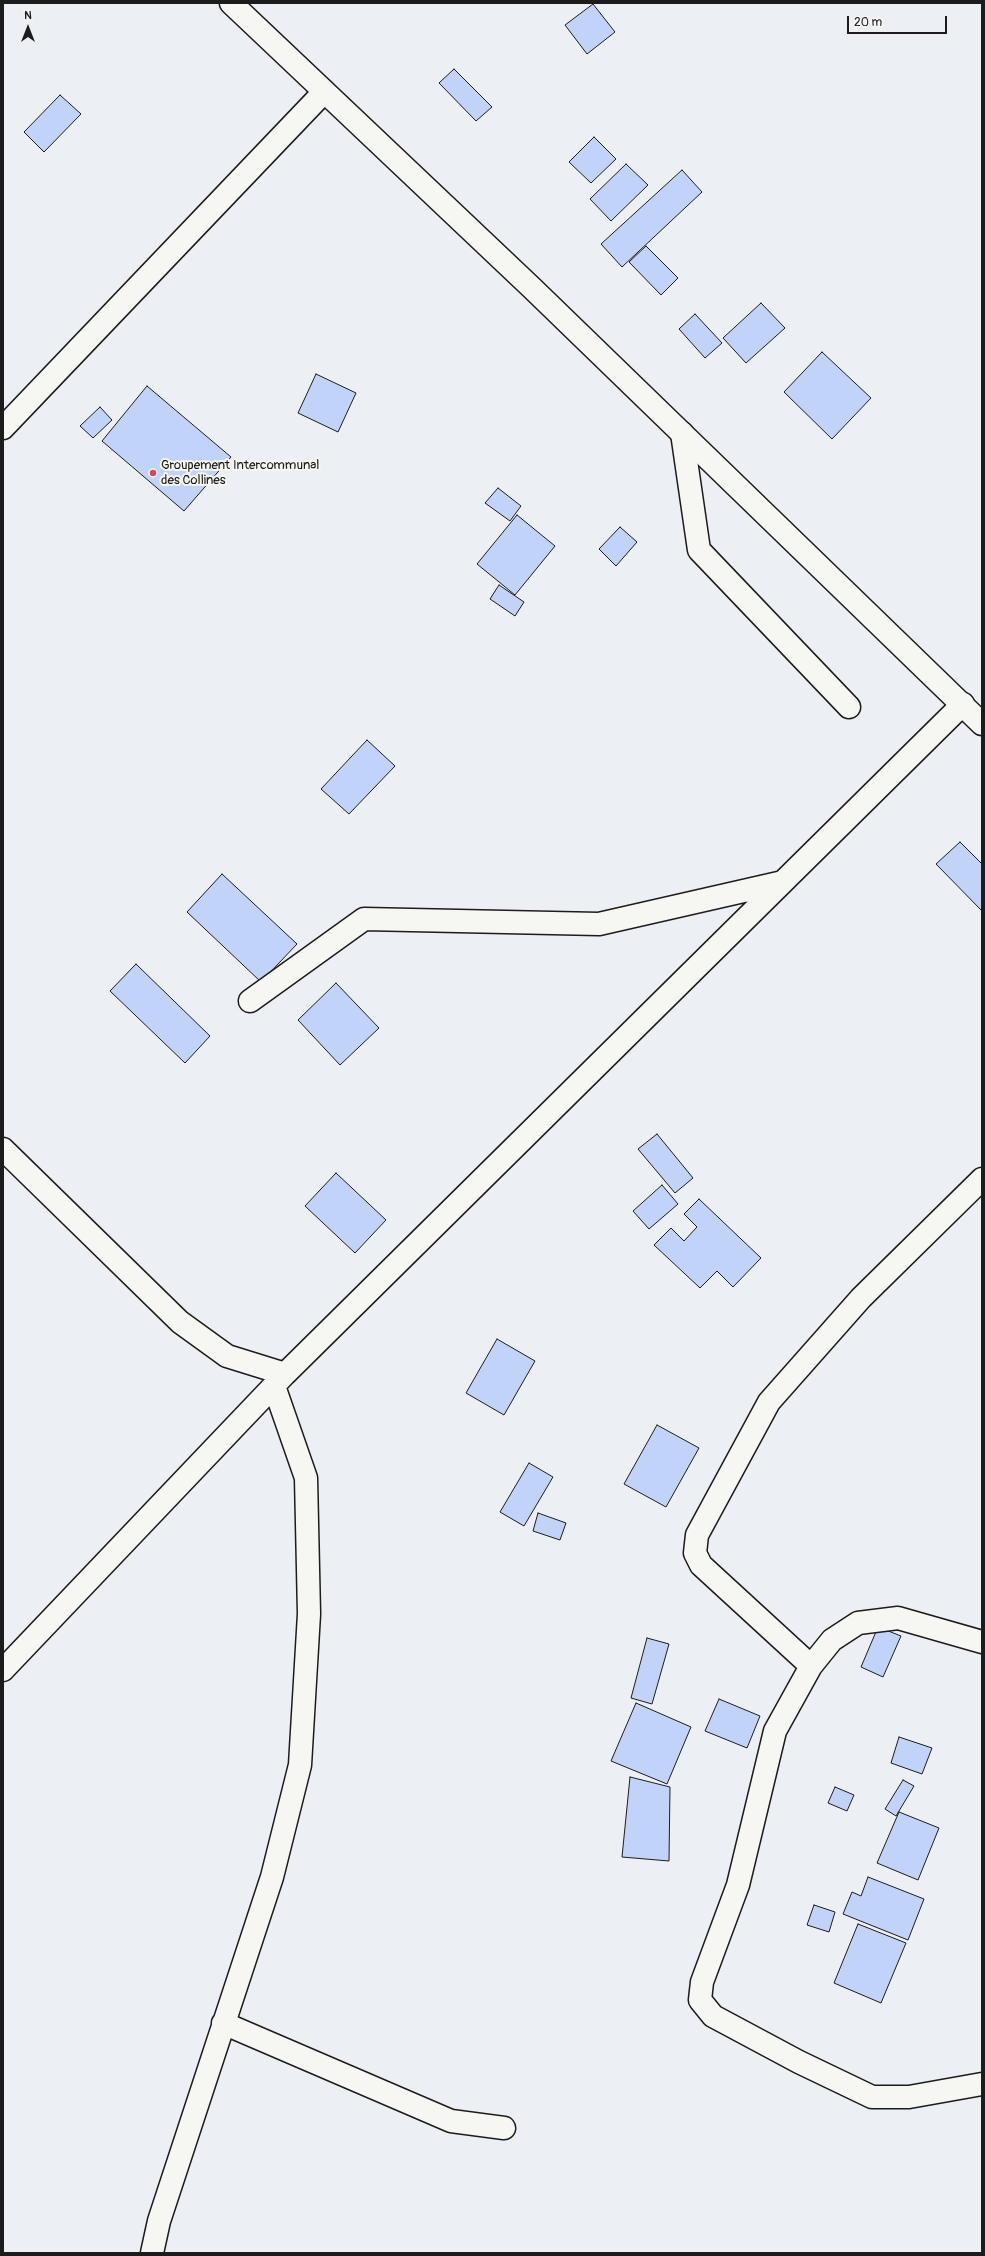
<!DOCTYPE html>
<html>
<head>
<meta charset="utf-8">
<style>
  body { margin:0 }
  #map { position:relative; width:985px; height:2256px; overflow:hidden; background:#eceff3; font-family:Pangolin,sans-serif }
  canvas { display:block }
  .frame { position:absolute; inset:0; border:4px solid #1c1c1c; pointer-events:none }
  .north { position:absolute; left:8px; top:8px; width:40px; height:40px; -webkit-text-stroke:3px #f6f6f2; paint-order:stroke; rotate:0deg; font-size:11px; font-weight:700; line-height:16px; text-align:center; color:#1c1c1c }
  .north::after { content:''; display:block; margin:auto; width:14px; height:18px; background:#1c1c1c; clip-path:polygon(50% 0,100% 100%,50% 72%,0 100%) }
  .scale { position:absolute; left:847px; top:16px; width:100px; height:18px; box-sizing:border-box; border:2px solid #1c1c1c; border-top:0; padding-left:5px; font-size:12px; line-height:14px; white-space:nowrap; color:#1c1c1c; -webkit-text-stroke:3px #f6f6f2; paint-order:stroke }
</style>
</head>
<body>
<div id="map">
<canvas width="985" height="2256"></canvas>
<div class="frame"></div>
<div class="north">N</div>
<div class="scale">20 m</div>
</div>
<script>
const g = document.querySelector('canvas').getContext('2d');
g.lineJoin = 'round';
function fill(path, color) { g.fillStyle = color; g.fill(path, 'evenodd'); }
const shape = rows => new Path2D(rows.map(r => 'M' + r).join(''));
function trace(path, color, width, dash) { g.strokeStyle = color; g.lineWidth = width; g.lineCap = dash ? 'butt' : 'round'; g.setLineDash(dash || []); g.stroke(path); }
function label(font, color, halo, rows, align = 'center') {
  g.font = font + ' Pangolin,sans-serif'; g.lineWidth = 4; g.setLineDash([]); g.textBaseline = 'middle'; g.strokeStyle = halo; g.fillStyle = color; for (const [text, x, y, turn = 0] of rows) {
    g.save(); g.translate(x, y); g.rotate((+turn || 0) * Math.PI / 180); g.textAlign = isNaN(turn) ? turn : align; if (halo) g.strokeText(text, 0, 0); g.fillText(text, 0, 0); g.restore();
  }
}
const building = shape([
  [593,4,615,32,587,54,565,25,593,4],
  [454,69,492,107,476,121,439,83,454,69],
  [60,95,81,114,44,152,24,132,60,95],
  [594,137,616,159,591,183,569,162,594,137],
  [626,164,648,185,611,221,590,199,626,164],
  [682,170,702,192,622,267,601,244,682,170],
  [646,246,678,278,661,295,629,262,646,246],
  [761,303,785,328,746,363,723,338,761,303],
  [695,314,722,343,705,358,679,329,695,314],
  [822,352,871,398,832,439,784,392,822,352],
  [316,374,356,393,338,432,298,413,316,374],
  [147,386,231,457,184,511,102,441,147,386],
  [100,407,112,420,93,438,80,426,100,407],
  [498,488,521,506,510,521,485,503,498,488],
  [517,515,555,546,515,595,477,564,517,515],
  [620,527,637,542,616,566,599,549,620,527],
  [499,585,524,602,515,616,490,599,499,585],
  [367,740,395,766,349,814,321,789,367,740],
  [960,842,982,864,982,911,936,864,960,842],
  [222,874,297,944,261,982,187,912,222,874],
  [136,964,210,1036,185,1063,110,991,136,964],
  [336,983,379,1028,340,1065,298,1020,336,983],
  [657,1134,693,1178,675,1193,638,1149,657,1134],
  [336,1173,386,1220,355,1253,305,1206,336,1173],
  [662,1185,678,1204,649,1229,633,1211,662,1185],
  [699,1199,761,1258,733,1287,717,1271,700,1288,654,1245,671,1228,684,1241,697,1227,684,1214,699,1199],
  [497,1339,535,1361,504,1415,466,1393,497,1339],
  [657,1425,699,1448,666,1507,624,1484,657,1425],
  [529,1463,553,1477,524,1526,500,1512,529,1463],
  [538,1513,566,1523,560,1540,533,1531,538,1513],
  [878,1627,901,1636,883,1677,861,1667,878,1627],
  [647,1638,669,1644,652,1704,631,1698,647,1638],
  [719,1699,760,1716,747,1748,705,1731,719,1699],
  [636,1703,691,1727,667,1784,611,1761,636,1703],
  [899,1737,932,1748,922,1774,891,1763,899,1737],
  [630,1777,670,1787,669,1861,622,1857,630,1777],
  [903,1780,914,1786,896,1816,885,1809,903,1780],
  [835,1787,854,1795,847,1811,828,1803,835,1787],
  [899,1812,939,1828,918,1880,877,1863,899,1812],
  [868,1877,924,1899,908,1940,843,1914,852,1892,861,1896,868,1877],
  [814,1905,835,1912,829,1932,807,1925,814,1905],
  [858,1924,906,1943,881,2003,834,1983,858,1924]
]);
const minor = shape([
  [3,428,324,92],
  [682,433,699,550,849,707],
  [250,1001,364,919,599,924,783,882],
  [3,1149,180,1322,227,1356,285,1374],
  [982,1642,898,1618,858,1623,832,1640,811,1666,775,1731,738,1885,702,1982,700,2000,713,2016,799,2062,872,2097,909,2097,982,2084],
  [811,1666,701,1565,695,1553,697,1535,769,1402,861,1298,982,1179],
  [3,1670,285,1374,963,704],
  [223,2023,451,2121,504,2128],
  [152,2253,159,2221,272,1877,300,1765,309,1614,306,1478,274,1386]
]);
const trunk = shape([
  [231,3,532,288,982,724]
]);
const markers = [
  [153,473,4,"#d1495b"]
];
const poiNames = [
  ["Groupement Intercommunal",161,466],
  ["des Collines",161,481]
];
fill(building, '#c2d3f9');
trace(building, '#1c1c1c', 1);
trace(minor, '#1c1c1c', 25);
trace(trunk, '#1c1c1c', 25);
trace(minor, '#f6f6f2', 22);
trace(trunk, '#f6f6f2', 22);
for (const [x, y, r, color] of markers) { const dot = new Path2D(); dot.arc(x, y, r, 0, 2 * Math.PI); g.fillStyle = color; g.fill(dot); trace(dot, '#f6f6f2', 1.5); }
label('13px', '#1c1c1c', '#f6f6f2', poiNames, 'left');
</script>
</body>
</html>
